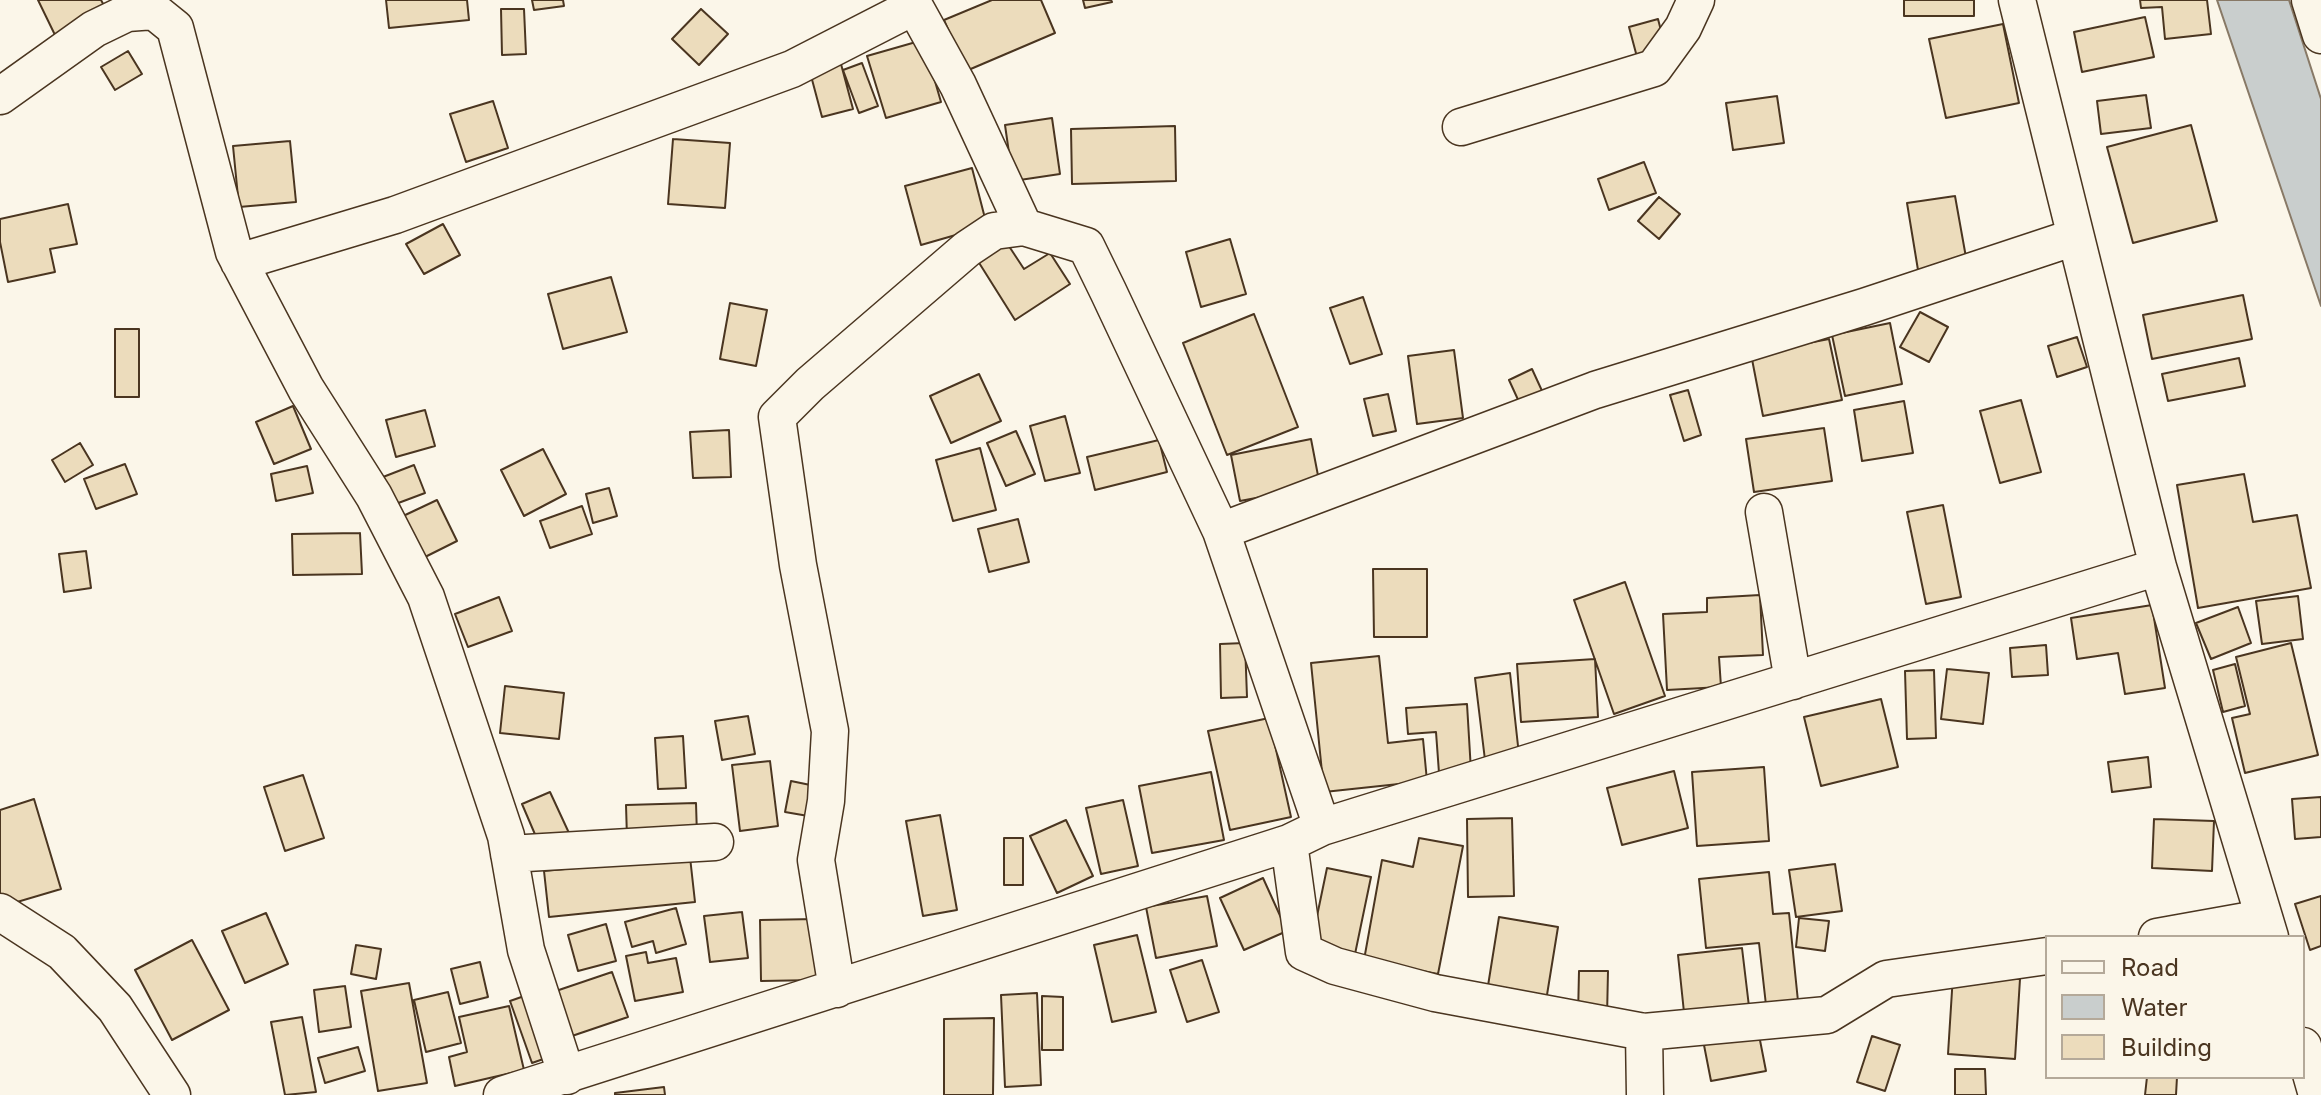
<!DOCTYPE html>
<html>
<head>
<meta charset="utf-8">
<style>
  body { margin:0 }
  #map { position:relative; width:2321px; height:1095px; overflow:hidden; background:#fbf6e9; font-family:Inter,sans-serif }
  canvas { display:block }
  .legend { position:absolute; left:2045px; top:935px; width:260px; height:144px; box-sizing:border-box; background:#fbf6e9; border:2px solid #b4a999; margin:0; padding:10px 14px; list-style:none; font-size:24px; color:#4a3520 }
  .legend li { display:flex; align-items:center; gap:16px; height:40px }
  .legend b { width:40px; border:2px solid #b4a999 }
</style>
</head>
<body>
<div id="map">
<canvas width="2321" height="1095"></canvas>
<ul class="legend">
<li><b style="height:10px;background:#fbf6e9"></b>Road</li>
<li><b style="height:22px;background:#c9cecd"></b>Water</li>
<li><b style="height:22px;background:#ecdcbc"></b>Building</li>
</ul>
</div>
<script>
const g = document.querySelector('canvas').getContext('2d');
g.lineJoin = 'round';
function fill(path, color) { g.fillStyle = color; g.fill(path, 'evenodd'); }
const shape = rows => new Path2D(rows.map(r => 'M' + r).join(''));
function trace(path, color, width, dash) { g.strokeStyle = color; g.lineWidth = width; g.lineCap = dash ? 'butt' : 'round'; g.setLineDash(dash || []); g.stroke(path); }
const water = shape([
  [2217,0,2289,0,2321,99,2321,306,2217,0]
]);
const building = shape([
  [38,0,101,0,107,11,55,35,38,0],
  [386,0,467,0,469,20,389,28,386,0],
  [532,0,563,0,564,6,534,10,532,0],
  [992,0,1041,0,1055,33,966,71,944,20,992,0],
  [1083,0,1111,0,1112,2,1085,8,1083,0],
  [1904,0,1974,0,1974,16,1904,16,1904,0],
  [2140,0,2207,0,2211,34,2165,39,2162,7,2141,8,2140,0],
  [501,9,524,9,526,54,502,55,501,9],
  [701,9,728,34,699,65,672,39,701,9],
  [2145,17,2154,57,2082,72,2074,32,2145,17],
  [1658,19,1666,50,1637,57,1629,27,1658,19],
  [2003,24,2019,103,1946,118,1929,39,2003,24],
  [923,40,941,102,886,118,867,56,923,40],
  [128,51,142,74,115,90,101,67,128,51],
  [862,63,878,106,859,113,843,70,862,63],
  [841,64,853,109,822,117,810,72,841,64],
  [2146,95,2151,128,2101,134,2097,101,2146,95],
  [1777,96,1784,143,1733,150,1726,103,1777,96],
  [493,101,508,148,466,162,450,114,493,101],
  [1052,118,1060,174,1013,181,1005,125,1052,118],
  [2191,125,2217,221,2133,243,2107,147,2191,125],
  [1175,126,1176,181,1072,184,1071,129,1175,126],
  [673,139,730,143,725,208,668,204,673,139],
  [290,141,296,202,239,207,233,146,290,141],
  [1644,162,1656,193,1609,210,1598,179,1644,162],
  [972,168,987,226,921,245,905,186,972,168],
  [1955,196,1967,263,1918,270,1907,203,1955,196],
  [1659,197,1680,214,1659,239,1638,221,1659,197],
  [68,204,77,244,50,249,55,272,8,282,0,242,0,219,68,204],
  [443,224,460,255,424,274,406,244,443,224],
  [999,231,1024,269,1050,253,1070,284,1015,320,971,250,999,231],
  [1230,239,1246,294,1201,307,1186,252,1230,239],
  [611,277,627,332,563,349,548,294,611,277],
  [2243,295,2252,339,2152,359,2143,315,2243,295],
  [1363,297,1382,354,1350,364,1330,308,1363,297],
  [730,303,767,310,756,366,720,359,730,303],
  [1920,312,1948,327,1929,362,1900,347,1920,312],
  [1254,314,1298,427,1227,455,1183,343,1254,314],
  [1890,323,1902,384,1845,396,1832,335,1890,323],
  [115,329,139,329,139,397,115,397,115,329],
  [2077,337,2087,367,2057,377,2048,346,2077,337],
  [1829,339,1842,400,1763,416,1751,354,1829,339],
  [1454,350,1463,418,1417,424,1408,356,1454,350],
  [2239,358,2245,386,2168,401,2162,374,2239,358],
  [1532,369,1543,393,1520,404,1509,380,1532,369],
  [979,374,1001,421,951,443,930,396,979,374],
  [1688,390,1701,435,1684,441,1670,395,1688,390],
  [1388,394,1396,431,1373,436,1364,399,1388,394],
  [2021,400,2041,472,2000,483,1980,411,2021,400],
  [1904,401,1913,453,1862,461,1854,410,1904,401],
  [293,406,311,449,274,464,256,422,293,406],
  [425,410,435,446,396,457,386,420,425,410],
  [1065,416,1080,473,1045,481,1030,426,1065,416],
  [1824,428,1832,481,1754,492,1746,439,1824,428],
  [729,430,731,477,693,478,690,432,729,430],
  [1016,431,1035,474,1006,486,987,443,1016,431],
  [1311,439,1320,486,1240,501,1231,455,1311,439],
  [1159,440,1167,472,1095,490,1087,457,1159,440],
  [80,443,93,465,65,482,52,460,80,443],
  [980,448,996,510,953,521,936,460,980,448],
  [543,449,566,494,524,516,501,470,543,449],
  [125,464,137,494,96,509,84,479,125,464],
  [414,465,425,493,393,505,383,477,414,465],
  [307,466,313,493,276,501,271,474,307,466],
  [2244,474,2253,522,2297,515,2311,588,2198,608,2177,485,2244,474],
  [609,488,617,516,593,523,586,494,609,488],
  [437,500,457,541,421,559,401,517,437,500],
  [1943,505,1961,597,1926,604,1907,512,1943,505],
  [582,506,592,534,550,548,540,521,582,506],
  [1018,519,1029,562,989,572,978,529,1018,519],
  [360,533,362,574,293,575,292,534,360,533],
  [86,551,91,588,64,592,59,554,86,551],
  [1373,569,1427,569,1427,637,1374,637,1373,569],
  [1625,582,1665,696,1614,714,1574,600,1625,582],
  [1760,595,1763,655,1719,657,1721,687,1667,690,1663,614,1707,612,1707,598,1760,595],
  [2298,596,2303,639,2262,644,2256,601,2298,596],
  [499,597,512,631,468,647,455,614,499,597],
  [2152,605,2165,688,2125,694,2118,653,2077,659,2071,618,2152,605],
  [2238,607,2251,643,2211,659,2196,623,2238,607],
  [1245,643,1247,697,1221,698,1220,644,1245,643],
  [2291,643,2318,755,2245,773,2232,718,2250,714,2236,657,2291,643],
  [2046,645,2048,675,2012,677,2010,648,2046,645],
  [1379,656,1388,743,1423,739,1427,781,1324,792,1311,663,1379,656],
  [1595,659,1598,717,1521,722,1517,664,1595,659],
  [2235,664,2245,706,2223,712,2213,670,2235,664],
  [1947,669,1989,673,1983,724,1941,719,1947,669],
  [1934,670,1936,738,1907,739,1905,671,1934,670],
  [1510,673,1519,755,1485,760,1475,678,1510,673],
  [505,686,564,693,559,739,500,733,505,686],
  [1881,699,1898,767,1821,786,1804,717,1881,699],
  [1467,704,1471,771,1439,773,1436,732,1408,734,1406,708,1467,704],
  [748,716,755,754,722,760,715,721,748,716],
  [1269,718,1291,817,1230,830,1208,731,1269,718],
  [683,736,686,788,658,789,655,738,683,736],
  [2148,757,2151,787,2112,792,2108,762,2148,757],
  [770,761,778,826,740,831,732,765,770,761],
  [1764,767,1769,841,1697,846,1692,772,1764,767],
  [1674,771,1688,828,1622,845,1607,788,1674,771],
  [1211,772,1224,840,1152,853,1139,786,1211,772],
  [303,775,324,838,285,851,264,787,303,775],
  [791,781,820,787,814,817,785,812,791,781],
  [550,792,569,833,540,846,522,804,550,792],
  [2321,797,2321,837,2295,839,2292,799,2321,797],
  [34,799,61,889,0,907,0,810,34,799],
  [1123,800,1138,866,1101,874,1086,808,1123,800],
  [696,803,697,836,627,838,626,805,696,803],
  [940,815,957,910,923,916,906,821,940,815],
  [1512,818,1514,896,1468,897,1467,819,1512,818],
  [2154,819,2214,821,2212,871,2152,868,2154,819],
  [1066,820,1093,876,1057,893,1030,836,1066,820],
  [1004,838,1023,838,1023,885,1004,885,1004,838],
  [1419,838,1463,846,1438,974,1364,960,1382,860,1413,867,1419,838],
  [690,857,695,902,549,917,544,871,690,857],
  [1835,864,1842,911,1796,917,1789,870,1835,864],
  [1327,868,1371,877,1355,954,1311,945,1327,868],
  [1769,872,1773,914,1789,913,1799,1011,1767,1014,1759,943,1706,948,1699,879,1769,872],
  [1263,878,1287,931,1244,950,1220,898,1263,878],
  [1207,896,1217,946,1156,958,1146,907,1207,896],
  [2321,896,2321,946,2310,950,2295,904,2321,896],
  [676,908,686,944,656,953,653,941,632,947,625,922,676,908],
  [742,912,748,958,710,962,704,916,742,912],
  [266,913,288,964,245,983,222,931,266,913],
  [1499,917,1558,927,1546,1001,1487,992,1499,917],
  [1799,918,1829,921,1825,951,1796,947,1799,918],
  [816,919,817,980,761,981,760,920,816,919],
  [606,924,616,961,578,971,568,935,606,924],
  [1137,935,1156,1012,1112,1022,1094,945,1137,935],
  [192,940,229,1010,172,1040,135,970,192,940],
  [356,945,381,949,376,979,351,974,356,945],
  [1742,948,1750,1015,1685,1022,1678,955,1742,948],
  [646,952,648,963,676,958,683,992,635,1001,626,956,646,952],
  [1202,960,1219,1012,1187,1022,1170,970,1202,960],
  [480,962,488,997,460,1004,451,969,480,962],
  [1579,971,1608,971,1607,1017,1578,1017,1579,971],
  [612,972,628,1017,566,1038,550,993,612,972],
  [1953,975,2020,979,2015,1059,1948,1054,1953,975],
  [409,983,427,1083,378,1091,361,991,409,983],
  [345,986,351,1027,319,1032,314,990,345,986],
  [448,992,461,1043,426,1052,414,1000,448,992],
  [1037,993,1041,1085,1005,1087,1001,995,1037,993],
  [530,994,552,1056,532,1063,510,1001,530,994],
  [1042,996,1063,997,1063,1050,1042,1050,1042,996],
  [509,1006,524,1070,455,1086,449,1057,467,1052,459,1017,509,1006],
  [302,1017,316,1092,285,1095,271,1022,302,1017],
  [994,1018,993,1095,944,1095,944,1019,994,1018],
  [1758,1030,1766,1071,1711,1081,1703,1040,1758,1030],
  [1872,1036,1900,1045,1885,1091,1857,1082,1872,1036],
  [358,1047,365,1071,325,1083,318,1058,358,1047],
  [1955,1069,1985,1069,1986,1095,1955,1095,1955,1069],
  [2147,1077,2177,1077,2176,1095,2145,1095,2147,1077],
  [664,1087,665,1095,615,1095,615,1093,664,1087]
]);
const street = shape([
  [911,0,958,85,1024,227,1086,246,1108,291,1221,531,1322,827],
  [2017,0,2158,567,2270,937],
  [2310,0,2321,35],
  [0,96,94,29,127,13,154,11,175,28,234,252,306,389,374,496,426,597,506,836,526,950,567,1076],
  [1461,127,1654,68,1683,28,1696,0],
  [239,262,395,215,792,69,913,7],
  [1764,512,1793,681],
  [1221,531,1595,390,1864,307,2075,237],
  [1289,843,1304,952,1335,966,1435,993,1644,1032,1827,1015,1886,979,2047,956],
  [509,854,715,842],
  [0,912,62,952,115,1008,172,1095],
  [2157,937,2263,918],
  [837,989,816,860,826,801,830,731,798,565,777,417,810,384,967,249,994,231,1024,227],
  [1644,1032,1645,1095],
  [2303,1046,2317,1095],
  [502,1095,1289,843,1322,827,2158,567]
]);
fill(water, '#c9cecd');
trace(water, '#887966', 2);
fill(building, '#ecdcbc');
trace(building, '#4a3520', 2);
trace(street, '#4a3520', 39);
trace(street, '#fbf6e9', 36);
</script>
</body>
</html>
